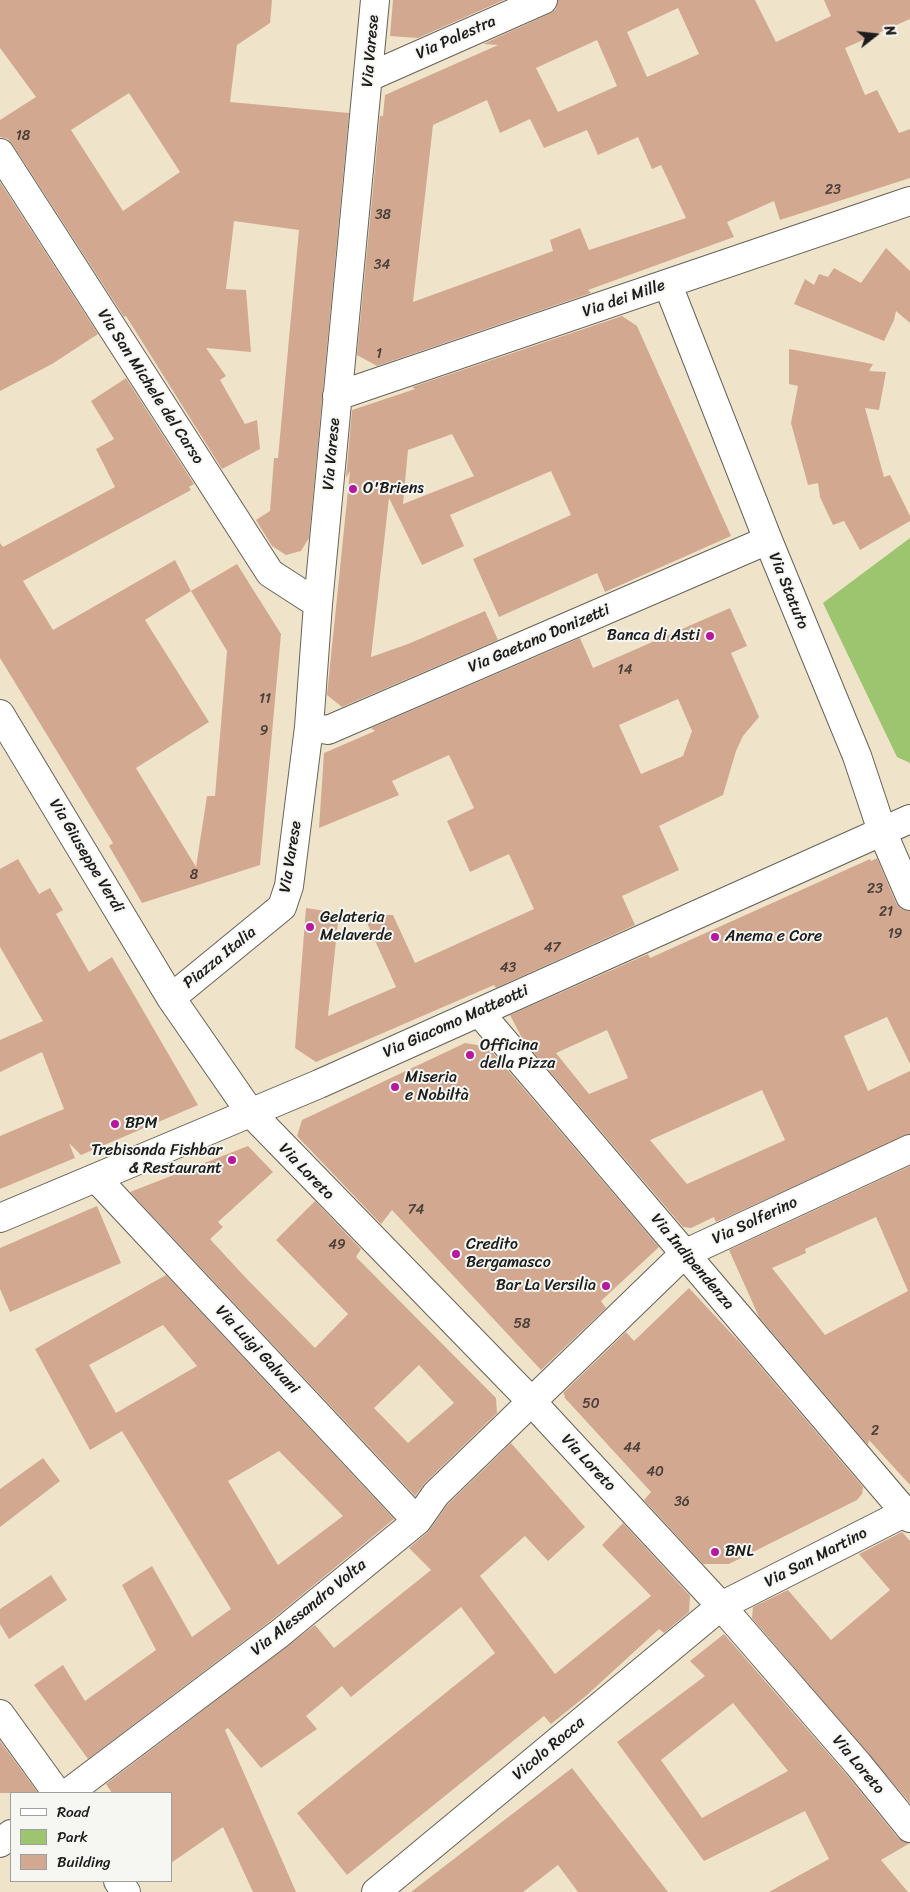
<!DOCTYPE html>
<html>
<head>
<meta charset="utf-8">
<style>
  body { margin:0 }
  #map { position:relative; width:910px; height:1892px; overflow:hidden; background:#efe4ca; font-family:Sriracha,sans-serif }
  canvas { display:block }
  .legend { position:absolute; left:10px; top:1792px; width:162px; height:90px; box-sizing:border-box; background:#f6f6f2; border:1px solid #9f9f9c; margin:0; padding:6px 9px; list-style:none; font-size:15px; color:#1c1c1c }
  .legend li { display:flex; align-items:center; gap:10px; height:25px }
  .legend b { width:25px; border:1px solid #9f9f9c }
  .north { position:absolute; left:850px; top:10px; width:50px; height:50px; -webkit-text-stroke:4px #f6f6f2; paint-order:stroke; rotate:74deg; font-size:14px; font-weight:700; line-height:20px; text-align:center; color:#1c1c1c }
  .north::after { content:''; display:block; margin:auto; width:18px; height:22px; background:#1c1c1c; clip-path:polygon(50% 0,100% 100%,50% 72%,0 100%) }
</style>
</head>
<body>
<div id="map">
<canvas width="910" height="1892"></canvas>
<ul class="legend">
<li><b style="height:6px;background:#fff"></b>Road</li>
<li><b style="height:14px;background:#9dc46f"></b>Park</li>
<li><b style="height:14px;background:#d2a990"></b>Building</li>
</ul>
<div class="north">N</div>
</div>
<script>
const g = document.querySelector('canvas').getContext('2d');
g.lineJoin = 'round';
function fill(path, color) { g.fillStyle = color; g.fill(path, 'evenodd'); }
const shape = rows => new Path2D(rows.map(r => 'M' + r).join(''));
function trace(path, color, width, dash) { g.strokeStyle = color; g.lineWidth = width; g.lineCap = dash ? 'butt' : 'round'; g.setLineDash(dash || []); g.stroke(path); }
function label(font, color, halo, rows, align = 'center') {
  g.font = font + ' Sriracha,sans-serif'; g.lineWidth = 4; g.setLineDash([]); g.textBaseline = 'middle'; g.strokeStyle = halo; g.fillStyle = color; for (const [text, x, y, turn = 0] of rows) {
    g.save(); g.translate(x, y); g.rotate((+turn || 0) * Math.PI / 180); g.textAlign = isNaN(turn) ? turn : align; if (halo) g.strokeText(text, 0, 0); g.fillText(text, 0, 0); g.restore();
  }
}
const green = shape([
  [910,538,910,763,897,757,823,603]
]);
const building = shape([
  [0,0,272,0,270,23,237,45,230,102,349,113,309,538,301,551,286,555,272,546,256,520,270,511,274,458,278,458,299,230,234,221,226,289,246,290,251,352,206,348,226,376,220,380,245,424,257,420,260,449,222,469,126,316,124,317,13,145,8,139,0,137,0,120,36,97,0,48],
  [129,93,180,172,123,211,71,130],
  [393,0,504,0,418,38,390,36],
  [558,0,755,0,776,42,831,16,824,0,910,0,910,19,845,48,865,95,877,90,899,133,910,129,910,178,780,220,774,201,727,222,734,237,588,290,591,293,377,366,357,355,380,116,383,116,385,95,498,45,483,44,549,14,556,9],
  [678,8,699,54,647,77,627,32],
  [597,40,617,86,558,112,536,68],
  [487,100,500,133,530,119,544,148,587,130,598,155,638,137,652,169,661,165,686,218,589,250,580,228,550,240,553,251,413,302,433,125],
  [0,182,98,334,52,364,0,391],
  [886,248,910,271,910,323,896,311,894,320,884,341,794,304,805,279,814,285,819,274,828,277,834,268,861,283],
  [622,316,637,326,731,536,605,592,597,573,499,617,473,559,571,515,551,471,450,515,464,546,422,565,389,498,371,657,408,644,485,611,498,640,342,707,327,695,350,471,346,478,352,410,415,389,412,387],
  [452,434,474,476,403,504,408,450],
  [789,349,873,364,869,371,886,372,879,410,865,408,884,477,890,475,910,516,910,521,860,550,844,521,833,525,820,497,818,483,808,485,791,423,798,386,789,384],
  [126,378,194,484,189,487,191,490,23,581,53,630,175,560,191,591,237,564,281,634,260,865,142,903,109,846,113,843,0,658,0,543,3,547,115,487,96,449,114,439,91,401],
  [191,591,227,651,215,796,207,796,196,867,136,768,209,722,145,620],
  [730,608,747,646,731,653,759,717,743,736,736,751,723,795,659,826,679,870,622,896,635,925,496,988,494,985,316,1062,295,1048,306,908,339,913,328,1016,396,987,363,914,393,915,415,963,534,909,509,854,470,872,447,821,474,808,449,755,392,781,399,795,319,828,324,753,375,731,371,728,580,638,593,668],
  [678,699,692,731,683,756,641,774,619,725],
  [877,858,896,903,901,909,910,911,910,1064,887,1017,844,1036,868,1091,910,1071,910,1134,716,1222,714,1217,691,1228,683,1227,523,1040,510,1015,648,954,650,958,870,859,871,861],
  [607,1030,628,1078,589,1094,556,1053],
  [762,1090,785,1140,687,1184,650,1140],
  [18,859,39,894,50,888,63,910,56,914,89,972,112,957,198,1105,81,1155,69,1143,75,1158,0,1189,0,1136,64,1109,42,1052,0,1072,0,1040,43,1021,0,947,0,869],
  [465,1043,488,1047,659,1247,601,1301,606,1308,541,1370,392,1210,381,1224,297,1136,302,1120],
  [248,1146,273,1172,218,1222,223,1227,210,1239,245,1277,315,1348,348,1314,276,1240,315,1201,361,1249,356,1257,496,1398,497,1413,425,1483,415,1496,130,1192],
  [419,1365,454,1403,408,1443,374,1408],
  [910,1166,910,1485,869,1440,868,1445,759,1317,729,1250],
  [876,1217,908,1291,825,1335,772,1268,806,1253,805,1249],
  [97,1206,121,1263,10,1312,0,1289,0,1248],
  [166,1275,394,1519,269,1622,88,1759,34,1685,63,1665,85,1701,156,1650,122,1585,152,1566,192,1637,231,1609,122,1431,90,1450,35,1349],
  [163,1325,197,1366,116,1413,89,1365],
  [279,1451,343,1516,278,1565,228,1481],
  [689,1288,742,1345,863,1487,862,1494,857,1500,729,1564,703,1564,644,1500,651,1492,564,1397,565,1396,563,1393,626,1332,634,1341],
  [511,1443,585,1527,548,1561,525,1536,480,1576,555,1674,651,1596,602,1545,623,1523,690,1596,689,1612,664,1633,659,1629,587,1695,551,1724,544,1716,347,1875,297,1813,495,1653,461,1607,351,1697,342,1686,306,1716,317,1729,261,1768,228,1728,225,1730,296,1892,253,1892,223,1827,171,1863,171,1793,112,1793,106,1784,315,1625,334,1648,431,1570,409,1548,428,1532,448,1504],
  [43,1458,60,1481,0,1527,0,1489],
  [902,1532,910,1541,910,1803,752,1618,753,1607,788,1590,831,1640,890,1590,859,1554],
  [51,1575,67,1600,9,1639,0,1624,0,1609],
  [724,1634,846,1774,898,1838,910,1843,881,1860,908,1892,769,1892,829,1859,805,1811,704,1861,617,1742,705,1676,690,1661],
  [733,1703,788,1771,702,1818,661,1760],
  [0,1741,38,1793,0,1793],
  [572,1768,668,1892,578,1892,558,1865,523,1892,411,1892]
]);
const minor = shape([
  [369,77,543,0],
  [0,153,270,573,318,604],
  [668,285,768,540,857,756,882,831,910,896],
  [337,396,910,201],
  [0,714,171,998,250,1112,531,1401,721,1606,858,1764,910,1828],
  [309,727,328,730,768,540],
  [171,998,282,907,289,886,309,727,318,604,375,0],
  [479,1012,910,1518],
  [97,1179,417,1521],
  [0,1218,319,1084,910,819],
  [0,1714,57,1793],
  [68,1793,279,1634,417,1521,436,1494,684,1254,910,1149],
  [0,1843,11,1834],
  [118,1881,126,1892],
  [376,1892,721,1606,910,1510]
]);
const markers = [
  [353,489,5,"#b5179e"],
  [710,636,5,"#b5179e"],
  [310,927,5,"#b5179e"],
  [715,937,5,"#b5179e"],
  [470,1055,5,"#b5179e"],
  [395,1087,5,"#b5179e"],
  [115,1124,5,"#b5179e"],
  [232,1160,5,"#b5179e"],
  [456,1254,5,"#b5179e"],
  [606,1286,5,"#b5179e"],
  [715,1552,5,"#b5179e"]
];
const numberNames = [
  ["18",23,136],
  ["23",833,190],
  ["38",383,215],
  ["34",382,265],
  ["1",379,354],
  ["14",625,670],
  ["11",265,699],
  ["9",264,731],
  ["8",194,875],
  ["23",875,889],
  ["21",886,912],
  ["19",895,934],
  ["47",552,948],
  ["43",508,968],
  ["74",416,1210],
  ["49",337,1245],
  ["58",522,1324],
  ["50",591,1404],
  ["2",875,1431],
  ["44",632,1448],
  ["40",655,1472],
  ["36",682,1502]
];
const streetNames = [
  ["Via Palestra",456,38,-24],
  ["Via Varese",371,51,-85],
  ["Via dei Mille",624,299,-19],
  ["Via San Michele del Carso",150,387,57],
  ["Via Varese",332,454,-85],
  ["Via Statuto",788,591,68],
  ["Via Gaetano Donizetti",539,639,-23],
  ["Via Giuseppe Verdi",86,856,59],
  ["Via Varese",291,857,-81],
  ["Piazza Italia",220,958,-39],
  ["Via Giacomo Matteotti",456,1022,-24],
  ["Via Loreto",306,1172,46],
  ["Via Solferino",755,1221,-25],
  ["Via Indipendenza",692,1262,50],
  ["Via Luigi Galvani",257,1350,47],
  ["Via Loreto",588,1463,47],
  ["Via San Martino",816,1558,-27],
  ["Via Alessandro Volta",309,1608,-39],
  ["Vicolo Rocca",549,1749,-40],
  ["Via Loreto",858,1765,50]
];
const poiNames = [
  ["O'Briens",363,489],
  ["Banca di Asti",700,636,"right"],
  ["Gelateria",320,918],
  ["Melaverde",320,936],
  ["Anema e Core",725,937],
  ["Officina",480,1046],
  ["della Pizza",480,1064],
  ["Miseria",405,1078],
  ["e Nobiltà",405,1096],
  ["BPM",125,1124],
  ["Trebisonda Fishbar",222,1151,"right"],
  ["& Restaurant",222,1169,"right"],
  ["Credito",466,1245],
  ["Bergamasco",466,1263],
  ["Bar La Versilia",596,1286,"right"],
  ["BNL",725,1552]
];
fill(green, '#9dc46f');
fill(building, '#d2a990');
trace(minor, '#666259', 30);
trace(minor, '#fff', 28);
for (const [x, y, r, color] of markers) { const dot = new Path2D(); dot.arc(x, y, r, 0, 2 * Math.PI); g.fillStyle = color; g.fill(dot); trace(dot, '#f6f6f2', 2); }
label('14px', '#4a3f39', null, numberNames);
label('16px', '#1c1c1c', '#f6f6f2', streetNames);
label('16px', '#1c1c1c', '#f6f6f2', poiNames, 'left');
</script>
</body>
</html>
